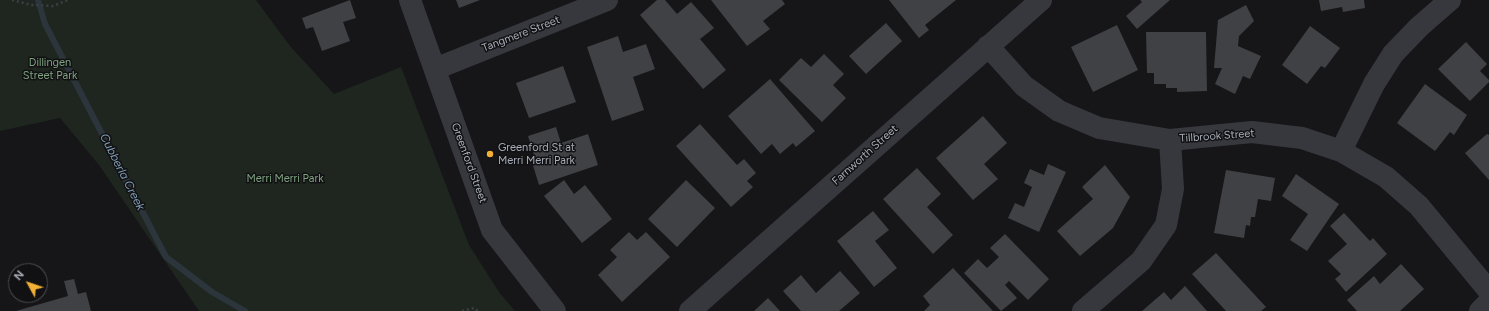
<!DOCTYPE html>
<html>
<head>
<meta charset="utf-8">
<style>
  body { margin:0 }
  #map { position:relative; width:1489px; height:311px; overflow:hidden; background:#161618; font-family:Figtree,sans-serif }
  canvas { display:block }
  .north { position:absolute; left:8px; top:263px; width:40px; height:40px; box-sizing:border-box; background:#111113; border:1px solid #4d4f55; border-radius:50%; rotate:310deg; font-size:11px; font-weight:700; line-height:16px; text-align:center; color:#a8adb8 }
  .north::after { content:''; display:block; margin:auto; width:14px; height:18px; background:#f2b134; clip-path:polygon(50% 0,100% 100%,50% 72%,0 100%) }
</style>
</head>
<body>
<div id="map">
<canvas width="1489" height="311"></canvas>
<div class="north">N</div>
</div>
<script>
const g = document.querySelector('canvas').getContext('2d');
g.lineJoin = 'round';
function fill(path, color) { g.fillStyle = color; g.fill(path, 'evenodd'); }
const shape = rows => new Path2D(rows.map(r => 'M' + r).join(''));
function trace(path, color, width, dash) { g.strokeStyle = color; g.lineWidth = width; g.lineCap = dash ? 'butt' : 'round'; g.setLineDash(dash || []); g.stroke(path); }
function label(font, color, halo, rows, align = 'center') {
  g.font = font + ' Figtree,sans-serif'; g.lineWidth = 3; g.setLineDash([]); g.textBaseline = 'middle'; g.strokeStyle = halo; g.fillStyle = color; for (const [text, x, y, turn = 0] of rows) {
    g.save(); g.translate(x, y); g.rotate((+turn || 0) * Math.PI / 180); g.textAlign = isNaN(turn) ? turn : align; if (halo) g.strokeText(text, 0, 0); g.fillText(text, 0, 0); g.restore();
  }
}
const green = shape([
  [0,0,256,0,290,46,334,94,401,67,469,245,499,292,515,311,199,311,99,165,60,118,0,131]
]);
const stream = shape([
  [38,0,45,24,166,257,212,292,245,311]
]);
const building = shape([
  [350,0,356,18,343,22,350,41,322,51,313,27,306,29,302,18],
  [456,0,480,0,459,8],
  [657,0,665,0,677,14,691,2,714,28,700,39,726,70,703,89,640,15],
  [711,0,782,0,785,4,763,21,770,29,747,46],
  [889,0,956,0,925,25,929,30,919,38],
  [1140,0,1170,0,1137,29,1126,16,1142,2],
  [1319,0,1364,0,1365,8,1343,12,1342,7,1321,11],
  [1246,5,1254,21,1239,36,1238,46,1261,56,1250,79,1243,76,1235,94,1215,84,1222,68,1214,68,1218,20],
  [886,23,902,41,866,74,849,56],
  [1117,25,1138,70,1093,92,1071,47],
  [1310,26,1340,48,1325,68,1321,66,1307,84,1282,65],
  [1146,32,1206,32,1207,91,1177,92,1177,88,1166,88,1166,84,1154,84,1154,73,1147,73],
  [618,36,623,52,646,44,655,69,633,77,644,110,612,121,587,47],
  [1466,42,1487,64,1480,71,1489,80,1489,82,1470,101,1438,69],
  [824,54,844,74,833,85,846,98,822,122,779,80,801,58,811,67],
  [563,66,576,102,529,118,516,83],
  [770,79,815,131,796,147,793,143,780,154,772,144,761,154,728,116],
  [1425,84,1467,115,1454,135,1450,132,1435,151,1397,123],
  [983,116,1007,143,984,164,998,179,973,200,936,158],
  [700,124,737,165,744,159,756,173,747,181,753,187,731,207,676,146],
  [556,127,561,143,588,134,598,165,539,185,531,159,535,158,528,136],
  [1487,134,1489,135,1489,180,1465,153],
  [1048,164,1066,172,1039,232,1008,218,1015,203,1024,207,1032,187,1024,183,1030,169,1044,175],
  [1105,165,1130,197,1113,228,1080,256,1057,231,1093,199,1082,187],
  [917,168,941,194,927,207,953,235,933,254,883,199],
  [1226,170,1275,178,1271,201,1258,199,1255,217,1251,217,1250,226,1246,225,1244,238,1214,233],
  [1296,174,1339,204,1307,251,1290,240,1308,214,1282,196],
  [564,180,574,194,585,185,612,219,582,243,544,196],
  [686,180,715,208,677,247,648,219],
  [873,211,889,230,875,241,897,268,874,287,837,241],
  [1344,213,1370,241,1373,238,1387,254,1346,292,1335,279,1341,274,1328,261,1347,244,1330,226],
  [629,232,637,240,646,232,670,257,622,302,598,275,617,257,610,250],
  [1005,234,1049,279,1028,300,1009,281,1005,285,1017,298,1001,311,964,273,978,259,987,268,999,257,990,248],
  [1216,253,1266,307,1261,311,1226,311,1192,274],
  [1401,264,1424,289,1400,311,1357,311,1347,300,1374,276,1380,284],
  [953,268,993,311,924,311,930,305,923,296],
  [840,271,860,293,839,311,801,311,783,291,801,275,816,293],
  [74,279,78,294,86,292,91,311,16,311,68,296,64,281],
  [1185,286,1207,311,1142,311,1164,292,1171,300],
  [768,298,780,311,754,311]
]);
const path = shape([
  [12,0,31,5,53,6,68,0],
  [462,311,474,308,478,311]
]);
const minor = shape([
  [410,0,492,230,555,311],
  [988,46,1024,86,1059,111,1099,128,1170,140,1252,132,1302,138,1341,151,1386,177,1419,206,1489,291],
  [435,69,607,0],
  [1341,151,1374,84,1393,54,1419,27,1450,0],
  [690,311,1041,0],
  [1083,311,1141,261,1166,225,1173,189,1170,140],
  [1480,311,1489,302]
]);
const markers = [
  [490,154,4,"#f2b134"]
];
const streetNames = [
  ["Tangmere Street",521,34,-21],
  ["Tillbrook Street",1217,136,-4],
  ["Farnworth Street",865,155,-42],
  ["Greenford Street",469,163,70]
];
const parkNames = [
  ["Dillingen",50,63],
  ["Street Park",50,76],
  ["Merri Merri Park",285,179]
];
const poiNames = [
  ["Greenford St at",498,148],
  ["Merri Merri Park",498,161]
];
const waterNames = [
  ["Cubberla Creek",122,172,63]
];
fill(green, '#1e261f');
trace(stream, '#2c353c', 6);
fill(building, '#404145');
trace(path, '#3d3f44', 2.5, [2, 3]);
trace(minor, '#37383d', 22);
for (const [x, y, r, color] of markers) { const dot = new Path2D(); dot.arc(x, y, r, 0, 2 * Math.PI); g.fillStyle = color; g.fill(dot); trace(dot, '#111113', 1.5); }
label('11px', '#a8adb8', '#111113', streetNames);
label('11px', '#7fa381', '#111113', parkNames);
label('11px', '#a8adb8', '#111113', poiNames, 'left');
label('italic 12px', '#7f9bb3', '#111113', waterNames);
</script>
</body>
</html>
